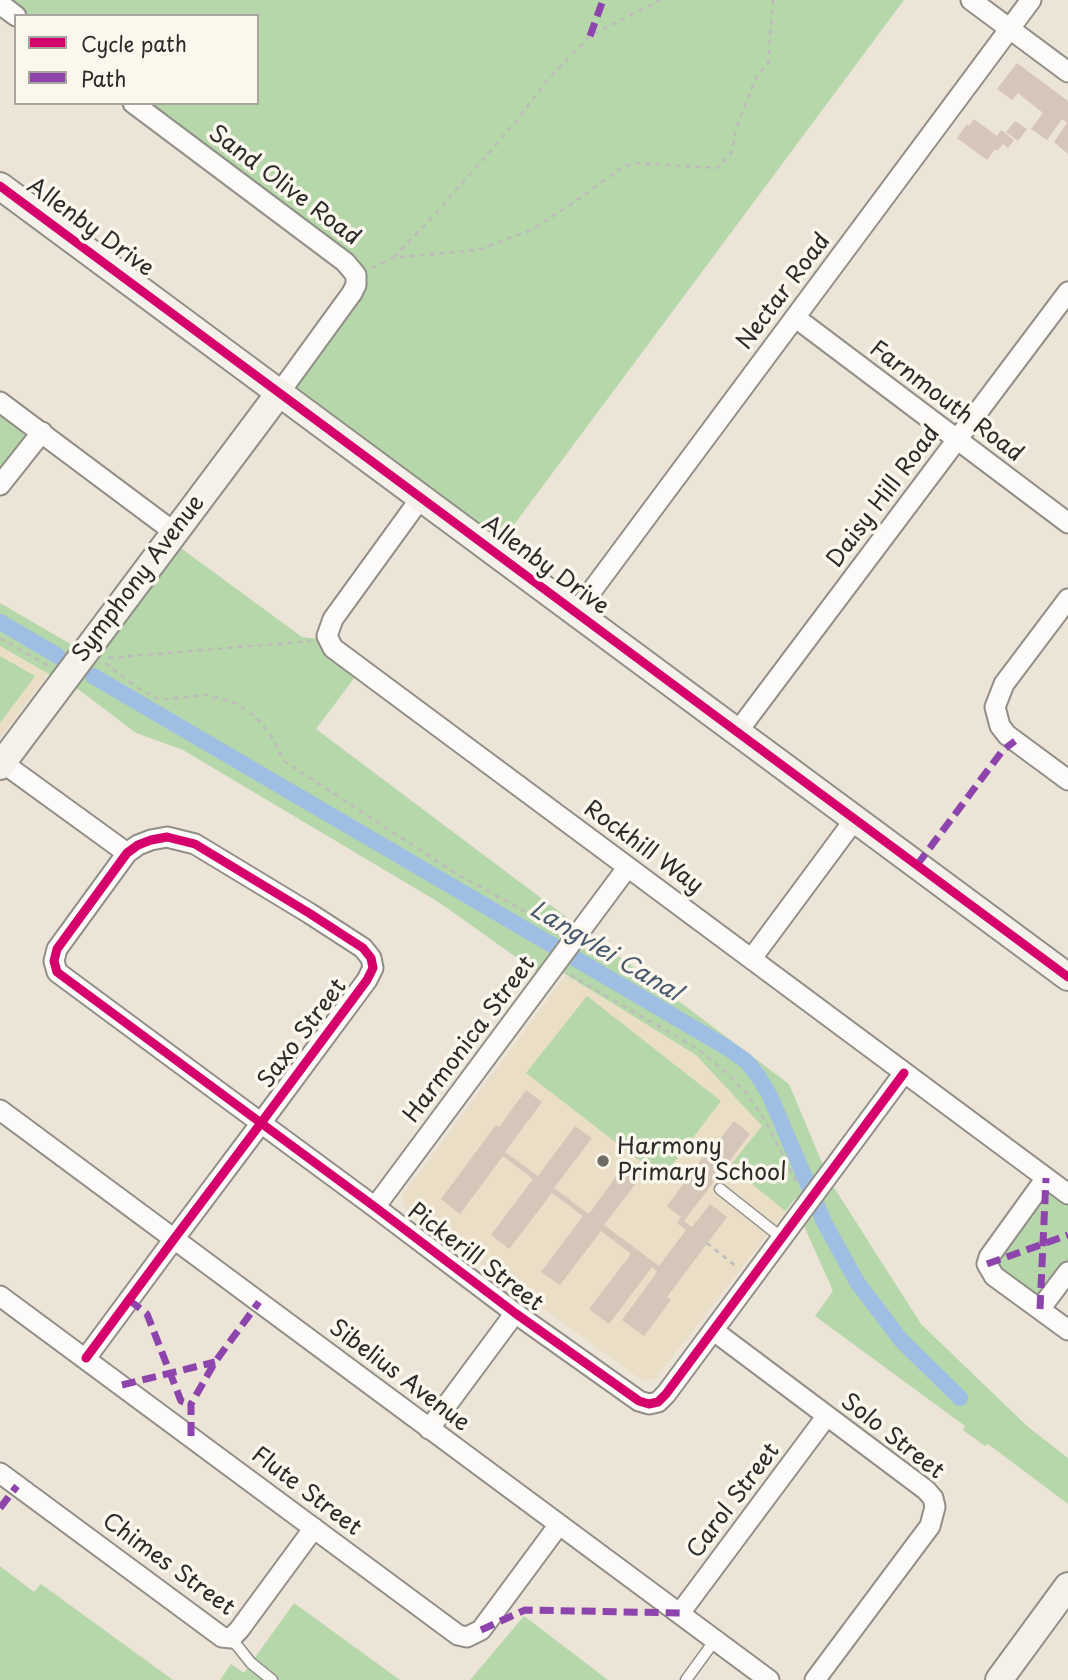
<!DOCTYPE html>
<html>
<head>
<meta charset="utf-8">
<style>
  body { margin:0 }
  #map { position:relative; width:1068px; height:1680px; overflow:hidden; background:#ece4d7; font-family:"Playpen Sans",sans-serif }
  canvas { display:block }
  .legend { position:absolute; left:14px; top:14px; width:245px; height:91px; box-sizing:border-box; background:#fbf7ec; border:2px solid #a8a59f; margin:0; padding:9px 12px; list-style:none; font-size:21px; color:#2b2b2b }
  .legend li { display:flex; align-items:center; gap:14px; height:35px }
  .legend b { width:35px; border:2px solid #a8a59f }
</style>
</head>
<body>
<div id="map">
<canvas width="1068" height="1680"></canvas>
<ul class="legend">
<li><b style="height:9px;background:#d6006c"></b>Cycle path</li>
<li><b style="height:9px;background:#8e44ad"></b>Path</li>
</ul>
</div>
<script>
const g = document.querySelector('canvas').getContext('2d');
g.lineJoin = 'round';
function fill(path, color) { g.fillStyle = color; g.fill(path, 'evenodd'); }
const shape = rows => new Path2D(rows.map(r => 'M' + r).join(''));
function trace(path, color, width, dash) { g.strokeStyle = color; g.lineWidth = width; g.lineCap = dash ? 'butt' : 'round'; g.setLineDash(dash || []); g.stroke(path); }
function label(font, color, halo, rows, align = 'center') {
  g.font = font + ' "Playpen Sans",sans-serif'; g.lineWidth = 7; g.setLineDash([]); g.textBaseline = 'middle'; g.strokeStyle = halo; g.fillStyle = color; for (const [text, x, y, turn = 0] of rows) {
    g.save(); g.translate(x, y); g.rotate((+turn || 0) * Math.PI / 180); g.textAlign = isNaN(turn) ? turn : align; if (halo) g.strokeText(text, 0, 0); g.fillText(text, 0, 0); g.restore();
  }
}
const built = shape([
  [0,646,48,674,0,738],
  [566,975,696,1055,762,1126,796,1198,656,1378,643,1381,405,1209,402,1196]
]);
const green = shape([
  [0,0,904,0,493,553,280,392,356,275,133,103,257,103,257,16,16,16],
  [0,409,25,433,23,442,0,473],
  [178,546,302,637,320,639,330,655,355,677,316,729,577,925,541,975,440,903,183,750,136,733,74,686],
  [0,603,74,646,52,676,0,646],
  [0,656,35,676,0,723],
  [588,933,789,1084,823,1165,798,1200,796,1198,785,1211,730,1166,762,1126,696,1055,560,971],
  [587,996,721,1101,662,1178,526,1073],
  [833,1186,921,1324,1027,1426,1068,1458,1068,1504,988,1444,985,1446,963,1430,965,1426,815,1316,833,1291,804,1226],
  [1046,1192,1056,1193,1068,1202,1068,1260,1045,1291,1037,1294,1028,1293,999,1272,996,1255],
  [0,1566,34,1592,41,1584,173,1680,0,1680],
  [294,1603,400,1680,220,1680,231,1664,244,1673],
  [524,1616,608,1680,470,1680]
]);
const canal = shape([
  [0,622,58,656],
  [93,676,726,1047,746,1061,758,1076,770,1096,824,1222,857,1282,901,1340,960,1398]
]);
const building = shape([
  [1017,63,1068,101,1068,154,1054,142,1067,123,1062,119,1047,140,1031,129,1043,113,1018,93,1012,100,997,89],
  [974,119,997,136,1001,130,1014,140,1008,148,1003,144,997,151,995,149,987,160,957,138,967,124,969,126],
  [1015,121,1027,129,1018,141,1006,132],
  [526,1090,542,1102,505,1152,538,1176,575,1126,592,1138,554,1188,589,1214,621,1170,637,1182,604,1225,659,1266,686,1230,677,1223,681,1217,667,1206,715,1141,718,1142,734,1121,750,1134,684,1221,692,1227,710,1204,727,1217,667,1297,671,1300,644,1336,622,1320,657,1272,652,1267,609,1324,589,1309,631,1254,601,1231,560,1285,541,1272,583,1216,552,1193,509,1249,491,1235,533,1179,503,1156,460,1214,441,1199,496,1125,499,1127]
]);
const path = shape([
  [394,257,435,214,512,126,549,78,590,36,660,0],
  [372,268,392,258,478,250,531,230,573,203,621,168,635,163,717,168,732,152,736,129,757,75,768,64,773,0],
  [0,638,50,667],
  [108,658,311,641],
  [105,663,138,688,160,700,206,695,235,703,256,717,271,736,284,761,455,873,561,931],
  [570,975,698,1049,723,1070,746,1093,766,1122,798,1185],
  [707,1243,738,1268]
]);
const lane = shape([
  [720,1189,782,1238],
  [231,1638,251,1663,272,1680],
  [686,1680,715,1640]
]);
const street = shape([
  [971,0,1068,72],
  [0,4,16,16],
  [133,103,345,262,356,275,356,285,352,293,280,392],
  [796,318,1068,523],
  [0,402,174,532],
  [0,485,42,432],
  [420,499,333,619,327,636,333,648,1068,1194],
  [1068,599,1004,684,995,707,1000,726,1007,735,1068,780],
  [576,612,1031,0],
  [738,731,1068,292],
  [3,763,127,853],
  [752,958,855,819],
  [0,1110,769,1680],
  [1046,1178,989,1257,987,1264,994,1276,1068,1330],
  [375,1207,627,868],
  [0,1296,458,1635,467,1637,481,1630,558,1526],
  [1040,1309,1068,1272],
  [714,1331,926,1490,933,1498,935,1507,930,1526,815,1680],
  [86,1358,174,1239,261,1123,367,980,373,968,371,958,363,948,309,913,195,844,167,837,151,840,138,845,127,853,57,949,54,961,57,972,261,1123,375,1207,515,1313,639,1401,649,1404,658,1402,666,1394,904,1073],
  [429,1429,515,1313],
  [0,1473,222,1637,231,1638,239,1630,314,1528],
  [680,1613,826,1417]
]);
const secondary = shape([
  [0,186,1068,977],
  [0,766,280,392],
  [999,1680,1068,1586]
]);
const quiet = shape([
  [590,36,603,0],
  [917,865,1003,750,1015,741],
  [987,1264,1068,1235],
  [129,1300,147,1314,181,1401,191,1404],
  [1040,1309,1046,1178],
  [122,1385,215,1362],
  [191,1436,191,1404,215,1362,259,1302],
  [0,1508,17,1486],
  [481,1630,525,1610,680,1613]
]);
const cycleway = shape([
  [0,186,1068,977],
  [86,1358,174,1239,261,1123,367,980,373,968,371,958,363,948,309,913,195,844,167,837,151,840,138,845,127,853,57,949,54,961,57,972,261,1123,375,1207,515,1313,639,1401,649,1404,658,1402,666,1394,904,1073]
]);
const markers = [
  [603,1161,7,"#6f6c67"]
];
const streetNames = [
  ["Sand Olive Road",284,186,37],
  ["Allenby Drive",90,228,36],
  ["Nectar Road",784,292,-53],
  ["Farnmouth Road",946,402,37],
  ["Daisy Hill Road",884,497,-53],
  ["Allenby Drive",545,566,36],
  ["Symphony Avenue",139,579,-53],
  ["Rockhill Way",643,848,36],
  ["Saxo Street",303,1034,-53],
  ["Harmonica Street",470,1040,-53],
  ["Pickerill Street",475,1258,37],
  ["Sibelius Avenue",399,1376,37],
  ["Solo Street",892,1437,38],
  ["Flute Street",306,1492,37],
  ["Carol Street",734,1501,-53],
  ["Chimes Street",168,1565,36]
];
const poiNames = [
  ["Harmony",617,1148],
  ["Primary School",617,1174]
];
const waterNames = [
  ["Langvlei Canal",605,952,31]
];
fill(built, '#eadec7');
fill(green, '#b6d7aa');
trace(canal, '#9fbee3', 16);
fill(building, '#d6c6b9');
trace(lane, '#918e87', 13);
trace(street, '#918e87', 23);
trace(secondary, '#918e87', 30);
trace(path, '#bdbcba', 2.5, [5, 5]);
trace(lane, '#fcfbf9', 10);
trace(street, '#fcfbf9', 19);
trace(secondary, '#f4f1eb', 26);
trace(quiet, '#8e44ad', 7, [14, 7]);
trace(cycleway, '#d6006c', 9);
for (const [x, y, r, color] of markers) { const dot = new Path2D(); dot.arc(x, y, r, 0, 2 * Math.PI); g.fillStyle = color; g.fill(dot); trace(dot, '#fbf7ec', 2.5); }
label('23px', '#2b2b2b', '#fbf7ec', streetNames);
label('23px', '#2b2b2b', '#fbf7ec', poiNames, 'left');
label('italic 24px', '#48586d', '#fbf7ec', waterNames);
</script>
</body>
</html>
